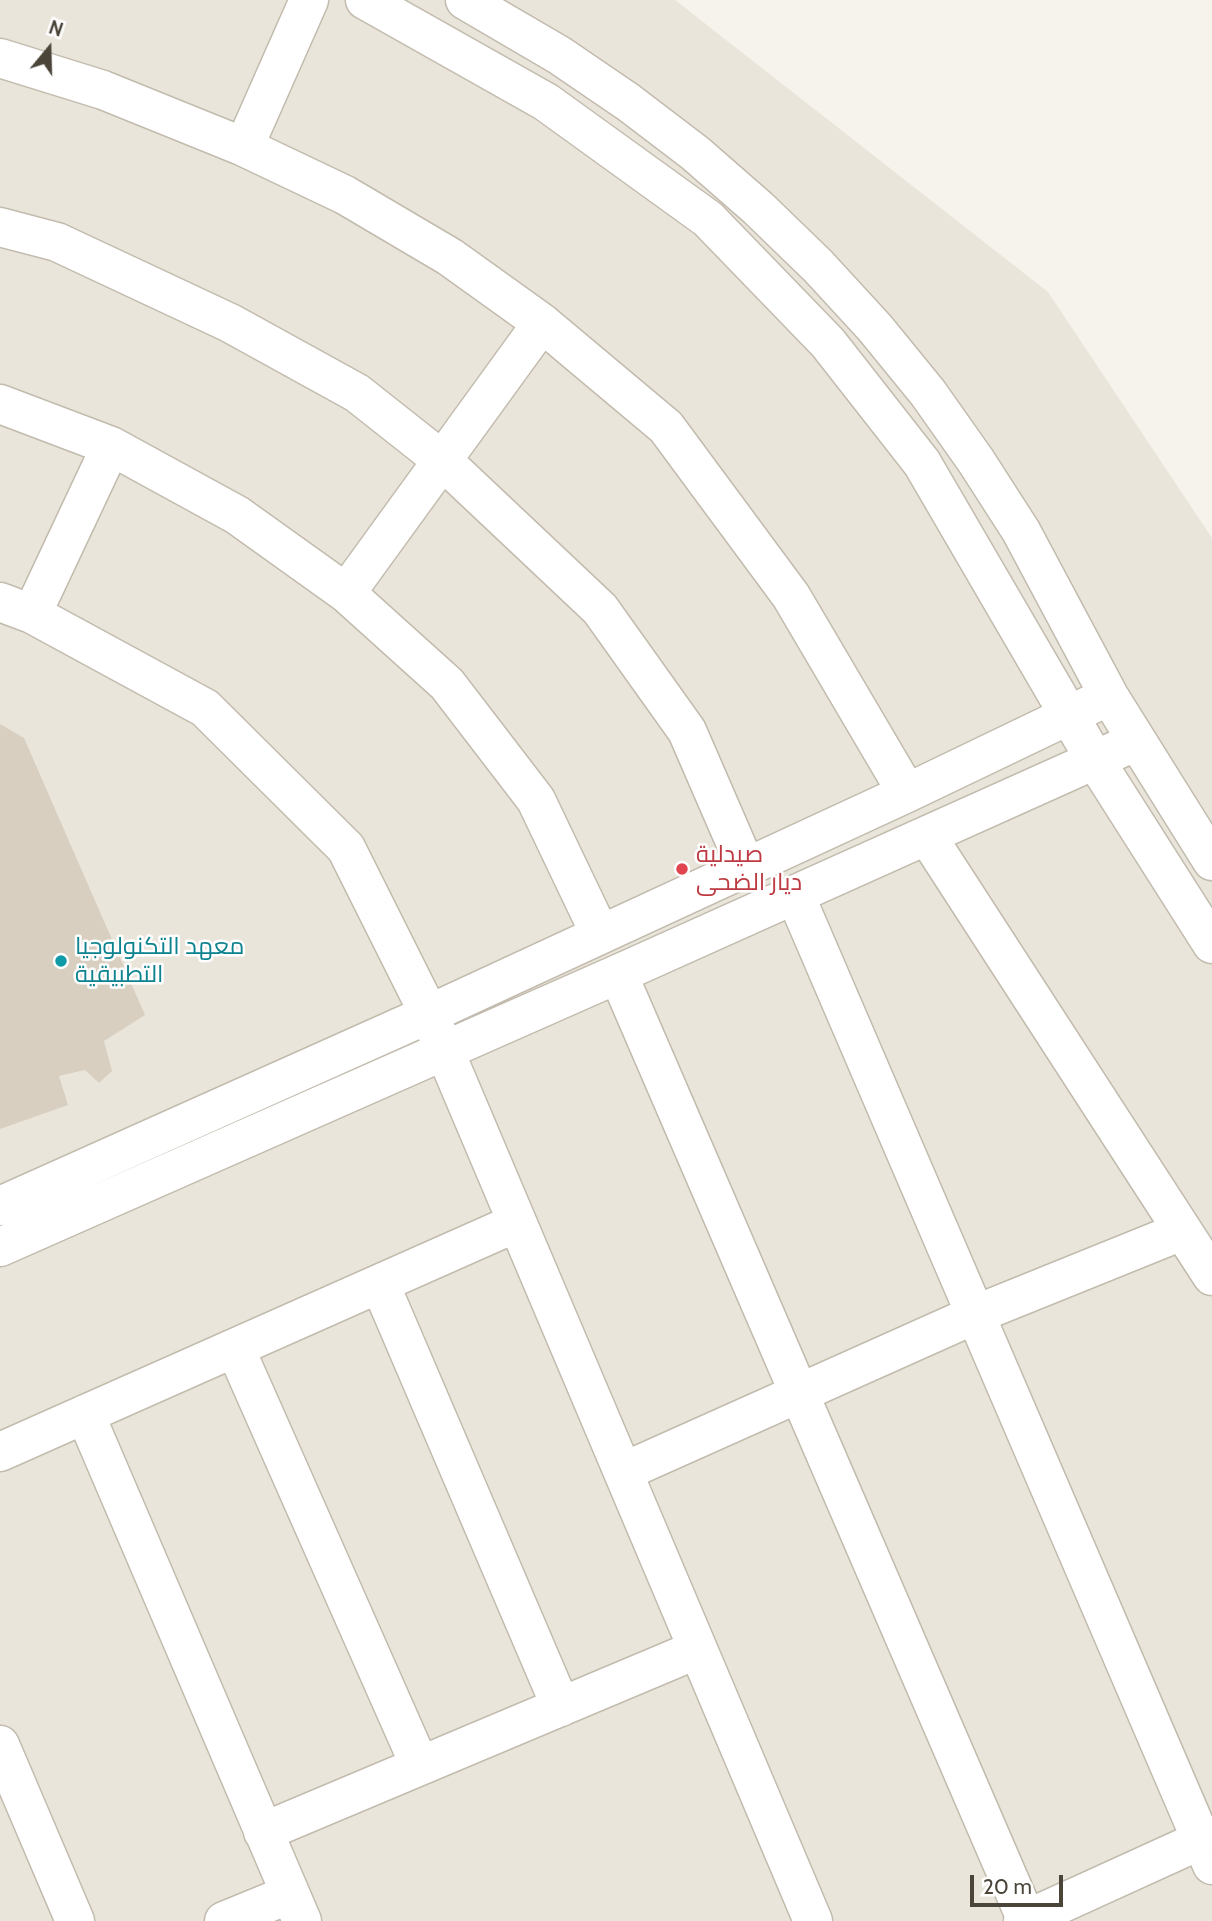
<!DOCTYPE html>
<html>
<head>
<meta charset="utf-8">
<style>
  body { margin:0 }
  #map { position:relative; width:1212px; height:1921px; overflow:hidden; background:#f6f3ec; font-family:Cabin,sans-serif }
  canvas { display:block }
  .north { position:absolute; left:14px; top:14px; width:70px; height:70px; -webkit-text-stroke:5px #fff; paint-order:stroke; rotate:19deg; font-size:19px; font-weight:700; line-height:28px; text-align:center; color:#4b4439 }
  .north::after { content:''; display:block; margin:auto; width:24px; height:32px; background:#4b4439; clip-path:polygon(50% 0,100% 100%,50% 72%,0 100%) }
  .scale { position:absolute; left:970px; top:1875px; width:93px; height:32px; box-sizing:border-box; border:4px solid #4b4439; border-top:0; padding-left:9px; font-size:21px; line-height:24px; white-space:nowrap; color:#4b4439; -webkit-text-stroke:5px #fff; paint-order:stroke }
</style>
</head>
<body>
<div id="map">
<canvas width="1212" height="1921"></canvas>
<div class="north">N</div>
<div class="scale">20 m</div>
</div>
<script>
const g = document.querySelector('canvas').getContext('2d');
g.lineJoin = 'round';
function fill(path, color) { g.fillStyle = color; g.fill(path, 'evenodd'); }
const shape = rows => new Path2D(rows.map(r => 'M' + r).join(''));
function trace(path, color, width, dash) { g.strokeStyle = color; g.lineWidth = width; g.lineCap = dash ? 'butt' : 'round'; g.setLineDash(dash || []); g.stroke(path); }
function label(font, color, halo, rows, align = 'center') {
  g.font = font + ' Cabin,Cairo,sans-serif'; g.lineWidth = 5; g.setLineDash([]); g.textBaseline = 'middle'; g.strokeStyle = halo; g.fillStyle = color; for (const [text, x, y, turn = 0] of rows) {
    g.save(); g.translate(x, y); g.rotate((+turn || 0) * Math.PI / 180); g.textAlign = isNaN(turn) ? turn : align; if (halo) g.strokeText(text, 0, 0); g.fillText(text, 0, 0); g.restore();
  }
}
const residential = shape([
  [0,0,675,0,1048,292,1212,538,1212,1921,0,1921]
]);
const building = shape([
  [0,724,24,738,145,1015,104,1041,112,1071,99,1083,85,1070,59,1076,68,1105,0,1129]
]);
const minor = shape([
  [365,0,546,102,708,219,828,343,922,463,1095,760,1212,944],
  [465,0,559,55,628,102,695,153,758,208,818,266,875,328,928,393,976,461,1021,531,1109,696,1212,861],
  [0,58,103,90,244,147,345,195,450,257,542,323,666,427,791,596,907,793],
  [244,147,309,0],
  [0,227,57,242,230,323,357,393,443,461,600,609,687,731,746,867],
  [0,404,111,446,237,515,346,593,447,684,536,800,600,934],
  [346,593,542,323],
  [0,602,32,614,205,708,346,848,429,1014,813,1921],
  [32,614,111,446],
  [927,836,1212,1276],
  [795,895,1212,1865],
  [618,974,1027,1921],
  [0,1206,429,1014,907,793,1109,696],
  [0,1247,618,974,1137,741],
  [380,1284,561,1707],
  [235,1348,420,1766],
  [85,1414,302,1921],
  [0,1452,516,1223],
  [623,1472,974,1315,1182,1231],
  [0,1745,75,1921],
  [263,1832,698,1649],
  [224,1921,290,1894],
  [1023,1921,1212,1835]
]);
const markers = [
  [682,869,7,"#e0444e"],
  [61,961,7,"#0f9aa8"]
];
const healthNames = [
  ["صيدلية",696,855],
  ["ديار الضحى",696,883]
];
const cultureNames = [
  ["معهد التكنولوجيا",75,947],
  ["التطبيقية",75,975]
];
fill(residential, '#eae5da');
fill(building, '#d8cfc1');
trace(minor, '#c2bbae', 41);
trace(minor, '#fff', 38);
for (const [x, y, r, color] of markers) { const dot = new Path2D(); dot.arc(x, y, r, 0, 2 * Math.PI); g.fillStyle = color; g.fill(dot); trace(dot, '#fff', 2.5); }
label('24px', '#be3a42', '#fff', healthNames, 'left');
label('24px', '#0d838f', '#fff', cultureNames, 'left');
</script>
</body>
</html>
